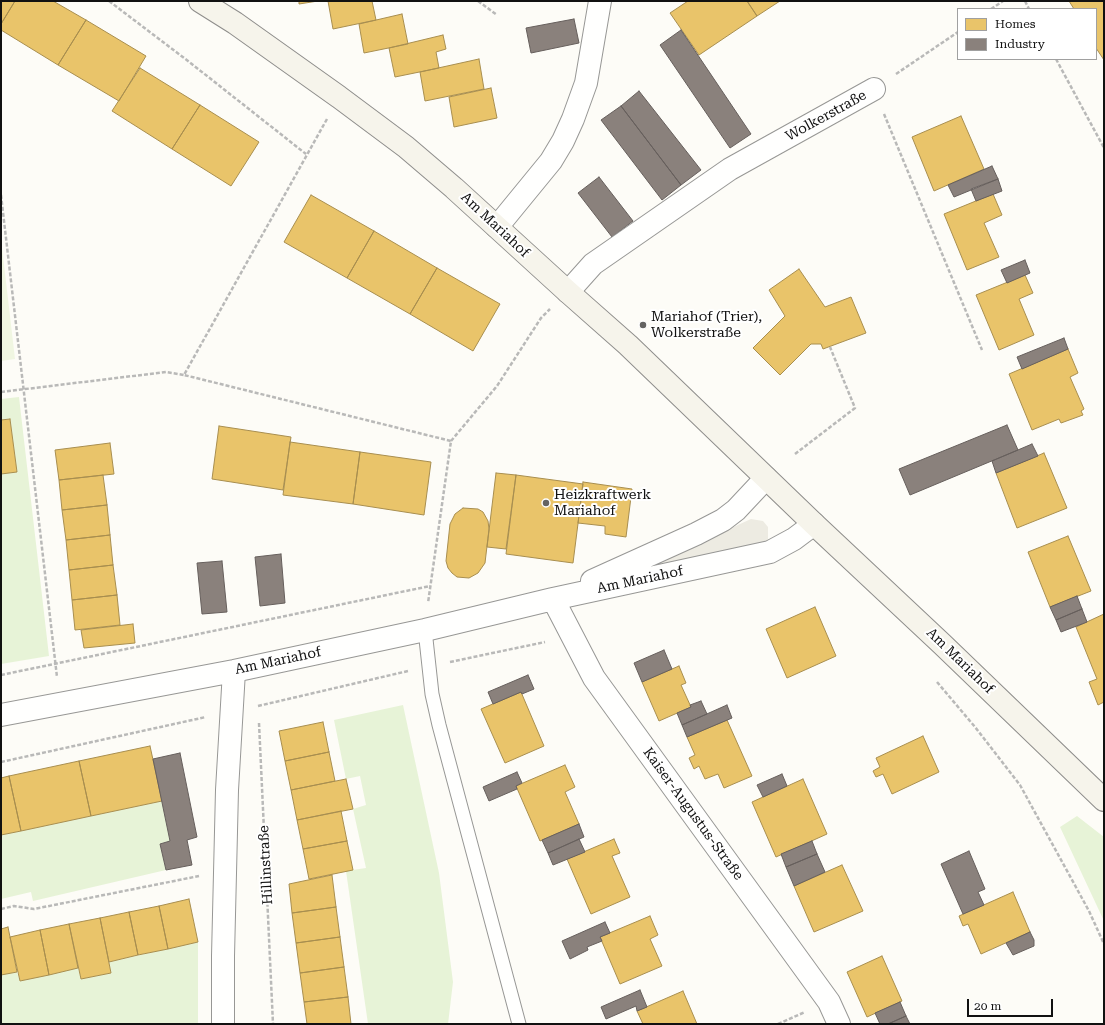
<!DOCTYPE html>
<html>
<head>
<meta charset="utf-8">
<style>
  body { margin:0 }
  #map { position:relative; width:1105px; height:1025px; overflow:hidden; background:#fdfcf7; font-family:"Roboto Serif",serif }
  canvas { display:block }
  .frame { position:absolute; inset:0; border:2px solid #111; pointer-events:none }
  .legend { position:absolute; left:957px; top:8px; width:140px; height:52px; box-sizing:border-box; background:#fff; border:1px solid #a0a0a0; margin:0; padding:5px 7px; list-style:none; font-size:12px; color:#111 }
  .legend li { display:flex; align-items:center; gap:8px; height:20px }
  .legend b { width:20px; border:1px solid #a0a0a0 }
  .scale { position:absolute; left:967px; top:999px; width:86px; height:18px; box-sizing:border-box; border:2px solid #111; border-top:0; padding-left:5px; font-size:12px; line-height:14px; white-space:nowrap; color:#111; -webkit-text-stroke:3px #fff; paint-order:stroke }
</style>
</head>
<body>
<div id="map">
<canvas width="1105" height="1025"></canvas>
<div class="frame"></div>
<ul class="legend">
<li><b style="height:11px;background:#e9c46a"></b>Homes</li>
<li><b style="height:11px;background:#8a817c"></b>Industry</li>
</ul>
<div class="scale">20 m</div>
</div>
<script>
const g = document.querySelector('canvas').getContext('2d');
g.lineJoin = 'round';
function fill(path, color) { g.fillStyle = color; g.fill(path, 'evenodd'); }
const shape = rows => new Path2D(rows.map(r => 'M' + r).join(''));
function trace(path, color, width, dash) { g.strokeStyle = color; g.lineWidth = width; g.lineCap = dash ? 'butt' : 'round'; g.setLineDash(dash || []); g.stroke(path); }
function label(font, color, halo, rows, align = 'center') {
  g.font = font + ' "Roboto Serif",serif'; g.lineWidth = 4; g.setLineDash([]); g.textBaseline = 'middle'; g.strokeStyle = halo; g.fillStyle = color; for (const [text, x, y, turn = 0] of rows) {
    g.save(); g.translate(x, y); g.rotate((+turn || 0) * Math.PI / 180); g.textAlign = isNaN(turn) ? turn : align; if (halo) g.strokeText(text, 0, 0); g.fillText(text, 0, 0); g.restore();
  }
}
const green = shape([
  [19,397,49,656,1,664,1,474,17,472,10,419,1,420,1,399],
  [403,705,439,873,453,982,448,1024,368,1024,346,871,366,868,353,809,366,805,360,776,346,779,334,720],
  [162,801,170,841,160,844,166,870,33,901,31,892,1,899,1,835],
  [1077,816,1104,837,1104,921,1060,827],
  [198,942,198,1024,1,1024,1,975,17,972,20,981,78,968,81,979,111,973,109,962]
]);
const pitch = shape([
  [1,239,15,359,1,361]
]);
const plaza = shape([
  [751,519,763,521,768,527,768,539,766,543,652,569,648,566]
]);
const homes = shape([
  [1,1,15,1,1,24,1,1],
  [15,1,53,1,86,20,58,65,1,30,1,24,15,1],
  [299,1,318,1,299,4,299,1],
  [328,1,372,1,376,20,333,29,328,1],
  [688,1,747,1,757,16,699,55,670,13,688,1],
  [747,1,780,1,757,16,747,1],
  [1069,1,1104,1,1104,60,1096,48,1096,9,1074,9,1069,1],
  [402,14,408,44,364,53,359,24,402,14],
  [86,20,146,56,119,101,58,65,86,20],
  [443,35,446,49,436,52,439,68,395,77,389,48,443,35],
  [479,59,484,89,425,101,420,72,479,59],
  [140,68,200,105,172,149,112,111,140,68],
  [491,88,497,118,454,127,449,97,491,88],
  [200,105,259,142,231,186,172,149,200,105],
  [961,116,984,169,934,191,912,137,961,116],
  [993,194,1002,215,984,223,999,257,967,270,944,214,993,194],
  [311,195,374,231,347,278,284,242,311,195],
  [374,231,437,268,410,314,347,278,374,231],
  [437,268,500,304,473,351,410,314,437,268],
  [799,269,825,307,851,297,866,333,823,349,821,344,811,344,780,375,753,348,785,316,769,290,799,269],
  [1025,275,1033,293,1019,299,1034,335,999,350,976,295,1025,275],
  [1068,349,1078,373,1070,377,1084,409,1081,411,1083,415,1061,423,1059,419,1032,430,1009,374,1068,349],
  [10,419,17,472,1,474,1,420,10,419],
  [219,426,291,437,283,490,212,479,219,426],
  [290,442,360,452,353,504,283,495,290,442],
  [110,443,114,474,59,480,55,450,110,443],
  [360,452,431,462,424,515,353,504,360,452],
  [1044,453,1067,508,1017,528,996,473,1044,453],
  [496,473,516,475,506,549,487,547,496,473],
  [103,475,107,505,62,510,59,480,103,475],
  [516,475,583,484,573,563,506,554,516,475],
  [583,482,632,489,626,537,605,534,605,526,578,523,583,482],
  [107,505,110,535,66,540,62,510,107,505],
  [463,508,478,509,483,512,488,521,489,529,485,563,478,573,469,578,457,577,452,573,448,568,446,561,450,524,455,514,463,508],
  [110,535,113,565,69,570,66,540,110,535],
  [1068,536,1091,591,1050,607,1028,552,1068,536],
  [113,565,117,595,72,600,69,570,113,565],
  [117,595,120,625,75,630,72,600,117,595],
  [815,607,836,656,787,678,766,629,815,607],
  [1104,614,1104,702,1098,705,1089,682,1097,679,1076,627,1104,614],
  [133,624,135,643,84,648,81,630,133,624],
  [679,666,686,683,681,685,691,707,659,721,642,682,679,666],
  [521,692,544,746,505,763,481,709,521,692],
  [727,720,752,776,724,788,718,774,705,779,699,766,694,769,689,758,695,755,687,737,727,720],
  [323,722,329,752,285,761,279,731,323,722],
  [923,736,939,772,892,794,883,774,876,777,873,771,880,767,876,758,923,736],
  [150,746,162,801,91,816,79,761,150,746],
  [329,752,335,781,291,790,285,761,329,752],
  [79,761,91,816,21,831,9,776,79,761],
  [565,765,575,787,565,792,579,824,540,841,516,786,565,765],
  [9,776,21,831,1,835,1,778,9,776],
  [346,779,353,809,297,820,291,790,346,779],
  [803,779,827,834,776,857,752,802,803,779],
  [341,811,347,841,303,849,297,820,341,811],
  [614,839,620,853,612,856,630,897,591,914,567,859,614,839],
  [347,841,353,870,309,879,303,849,347,841],
  [842,865,863,911,814,932,794,886,842,865],
  [332,875,336,907,292,913,289,884,332,875],
  [1013,892,1030,932,981,954,968,924,963,926,959,916,1013,892],
  [189,899,198,942,168,949,159,906,189,899],
  [159,906,168,949,138,955,129,912,159,906],
  [336,907,340,937,296,943,292,913,336,907],
  [129,912,138,955,109,962,100,918,129,912],
  [650,916,658,935,650,939,662,966,620,984,600,937,650,916],
  [100,918,111,973,81,979,69,924,100,918],
  [69,924,78,968,49,975,40,930,69,924],
  [8,927,17,972,1,975,1,929,8,927],
  [40,930,49,975,20,981,10,937,40,930],
  [340,937,344,967,300,973,296,943,340,937],
  [882,956,902,1001,867,1017,847,972,882,956],
  [344,967,348,997,304,1002,300,973,344,967],
  [683,991,697,1024,643,1024,637,1011,683,991],
  [348,997,351,1024,307,1024,304,1002,348,997]
]);
const industry = shape([
  [574,19,579,43,531,53,526,28,574,19],
  [681,30,751,134,730,148,660,45,681,30],
  [639,91,701,170,681,185,621,106,639,91],
  [621,106,681,185,662,200,601,120,621,106],
  [992,166,998,179,954,197,948,185,992,166],
  [599,177,633,221,612,237,578,193,599,177],
  [998,179,1002,191,976,201,971,189,998,179],
  [1025,260,1030,273,1007,283,1001,270,1025,260],
  [1064,338,1068,349,1022,369,1017,357,1064,338],
  [1007,425,1018,450,910,495,899,469,1007,425],
  [1032,444,1038,456,996,473,992,461,1032,444],
  [281,554,285,603,260,606,255,557,281,554],
  [222,561,227,612,202,614,197,563,222,561],
  [1077,596,1082,609,1056,620,1050,607,1077,596],
  [1082,609,1087,622,1061,632,1056,620,1082,609],
  [664,650,672,669,642,682,634,663,664,650],
  [528,675,534,689,522,694,521,692,493,704,488,692,528,675],
  [701,701,707,714,682,725,677,713,691,707,690,705,701,701],
  [727,705,732,718,687,737,682,725,727,705],
  [180,753,197,837,187,840,192,865,166,870,160,844,170,841,153,759,180,753],
  [517,772,522,783,516,786,517,789,489,801,483,787,517,772],
  [782,774,787,786,763,797,757,785,782,774],
  [579,824,584,837,548,853,542,840,579,824],
  [579,839,585,852,553,865,548,853,579,839],
  [812,841,817,854,786,867,781,854,812,841],
  [969,851,985,889,978,892,984,905,963,914,941,864,969,851],
  [817,854,825,872,794,886,786,867,817,854],
  [605,922,610,933,600,937,602,941,587,947,588,950,570,959,562,941,605,922],
  [1030,932,1034,940,1034,946,1013,955,1006,943,1030,932],
  [640,990,647,1007,637,1011,636,1006,606,1019,601,1007,640,990],
  [900,1002,906,1016,888,1024,880,1024,875,1013,900,1002],
  [906,1016,910,1024,888,1024,906,1016]
]);
const path = shape([
  [109,1,188,61,306,154],
  [478,1,497,15],
  [1025,1,1029,9],
  [991,9,1003,1],
  [1056,59,1104,148],
  [896,74,958,32],
  [884,114,982,350],
  [327,119,184,375,451,441,428,603],
  [1,195,57,677],
  [1,392,166,372,184,375],
  [451,441,497,386,541,318,550,309],
  [795,454,855,408,830,347],
  [450,662,545,642],
  [1,675,430,586],
  [937,682,975,727,1020,785,1089,911,1104,944],
  [258,706,408,671],
  [259,723,273,1024],
  [1,762,206,717],
  [1,909,14,906,34,909,199,876],
  [778,1024,805,1012]
]);
const lane = shape([
  [425,630,432,694,439,725,519,1024]
]);
const street = shape([
  [497,227,551,161,563,141,573,119,586,83,600,1],
  [568,292,593,264,730,169,874,89],
  [592,581,696,534,723,520,736,510,766,478],
  [553,599,594,678,829,1002,839,1024],
  [1,715,234,671,425,630,553,599,770,552,794,539,814,524],
  [223,1024,223,956,227,790,234,671]
]);
const secondary = shape([
  [200,1,235,23,339,97,406,147,454,188,568,292,628,345,814,524,942,644,1104,800]
]);
const markers = [
  [643,325,4,"#646362"],
  [546,503,4,"#646362"]
];
const streetNames = [
  ["Wolkerstraße",826,116,-29],
  ["Am Mariahof",495,225,43],
  ["Am Mariahof",640,580,-12],
  ["Am Mariahof",278,661,-12],
  ["Am Mariahof",960,661,44],
  ["Kaiser-Augustus-Straße",693,814,54],
  ["Hillinstraße",266,865,-93]
];
const poiNames = [
  ["Mariahof (Trier),",651,317],
  ["Wolkerstraße",651,333],
  ["Heizkraftwerk",554,495],
  ["Mariahof",554,511]
];
fill(green, '#e7f3d7');
fill(pitch, '#f0f6e1');
fill(plaza, '#edebe2');
fill(homes, '#e9c46a');
trace(homes, '#a88e4f', 1);
fill(industry, '#8a817c');
trace(industry, '#665f5c', 1);
trace(lane, '#979795', 15);
trace(street, '#979795', 24);
trace(secondary, '#8e8d8b', 24);
trace(path, '#b9b9b8', 2.5, [4, 2]);
trace(lane, '#fffffe', 13);
trace(street, '#fffffe', 22);
trace(secondary, '#f6f4eb', 22);
for (const [x, y, r, color] of markers) { const dot = new Path2D(); dot.arc(x, y, r, 0, 2 * Math.PI); g.fillStyle = color; g.fill(dot); trace(dot, '#fff', 1.5); }
label('14px', '#111', '#fff', streetNames);
label('14px', '#111', '#fff', poiNames, 'left');
</script>
</body>
</html>
